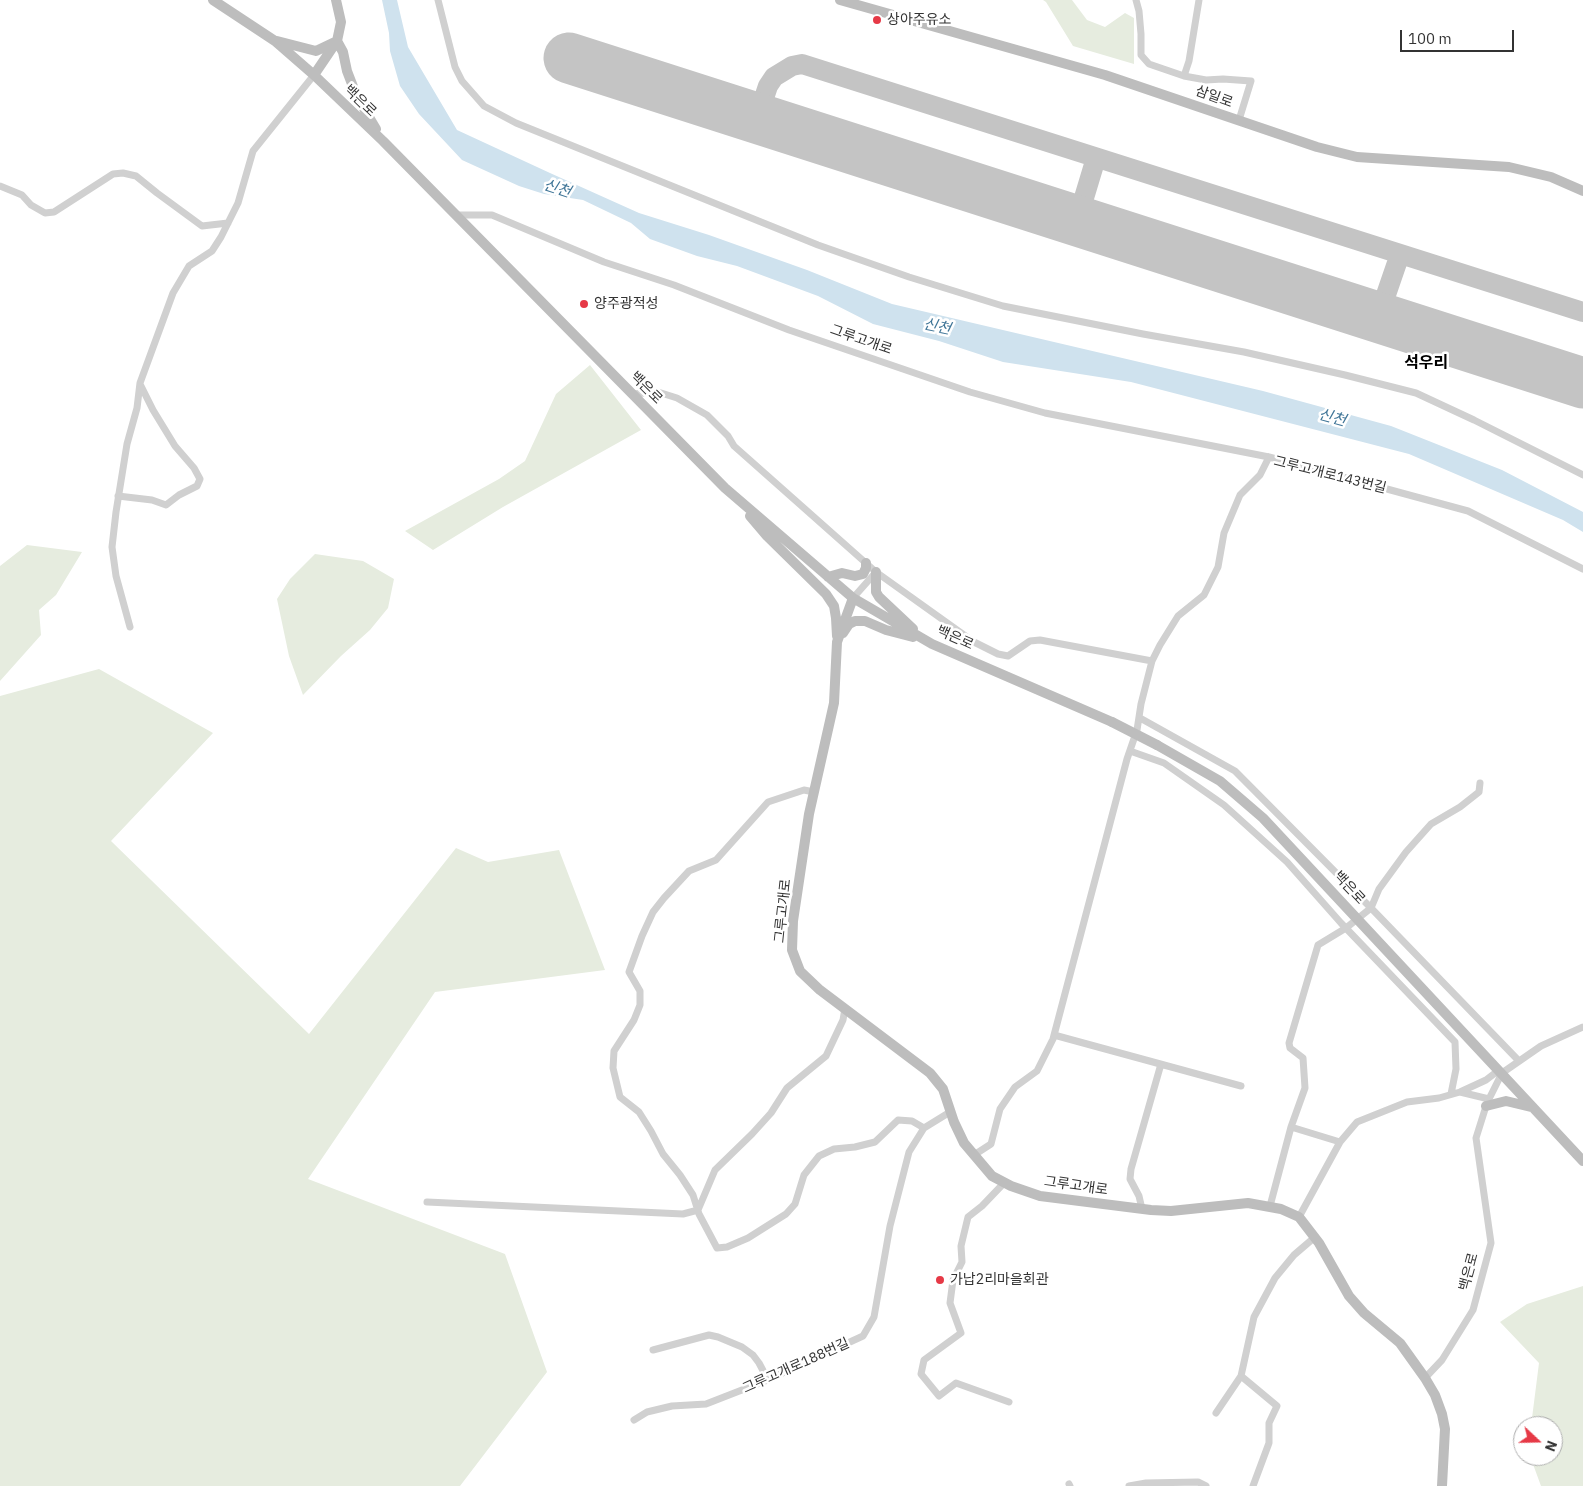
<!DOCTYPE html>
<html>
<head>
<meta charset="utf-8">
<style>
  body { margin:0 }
  #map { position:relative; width:1583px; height:1486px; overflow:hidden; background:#fff; font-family:"IBM Plex Sans",sans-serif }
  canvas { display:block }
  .north { position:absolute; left:1513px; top:1416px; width:50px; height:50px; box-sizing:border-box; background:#fff; border:1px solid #adadad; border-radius:50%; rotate:111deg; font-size:14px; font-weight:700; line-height:20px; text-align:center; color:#333 }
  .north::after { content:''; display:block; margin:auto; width:18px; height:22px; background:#e63946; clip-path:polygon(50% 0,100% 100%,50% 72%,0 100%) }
  .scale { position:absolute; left:1400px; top:30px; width:114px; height:22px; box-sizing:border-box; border:2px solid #333; border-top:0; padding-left:6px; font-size:15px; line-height:18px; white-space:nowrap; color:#333; -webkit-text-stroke:4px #fff; paint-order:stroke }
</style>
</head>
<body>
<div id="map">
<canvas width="1583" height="1486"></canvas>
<div class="north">N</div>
<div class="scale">100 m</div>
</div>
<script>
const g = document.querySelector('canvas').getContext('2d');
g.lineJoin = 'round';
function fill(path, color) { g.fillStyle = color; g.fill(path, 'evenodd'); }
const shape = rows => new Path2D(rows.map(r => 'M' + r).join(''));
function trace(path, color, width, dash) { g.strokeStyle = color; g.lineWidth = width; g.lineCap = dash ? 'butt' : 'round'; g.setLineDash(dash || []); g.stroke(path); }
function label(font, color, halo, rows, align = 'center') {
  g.font = font + ' "IBM Plex Sans","Noto Sans KR",sans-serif'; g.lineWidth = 5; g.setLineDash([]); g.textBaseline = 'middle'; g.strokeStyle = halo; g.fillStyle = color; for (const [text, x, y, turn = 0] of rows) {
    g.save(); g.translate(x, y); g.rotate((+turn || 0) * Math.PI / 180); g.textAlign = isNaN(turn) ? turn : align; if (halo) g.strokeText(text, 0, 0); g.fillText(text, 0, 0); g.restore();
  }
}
const green = shape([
  [1043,0,1072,0,1087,20,1105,27,1125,13,1134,18,1134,64,1073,46,1046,2],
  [590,365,641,430,503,507,433,550,405,531,499,479,525,461,556,394],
  [27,545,82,552,56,595,39,610,41,635,0,681,0,566],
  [315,554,363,561,394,579,388,608,370,630,341,656,303,695,289,656,277,599,290,579],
  [99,669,213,733,111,841,309,1034,456,848,488,862,559,850,605,970,435,992,308,1179,505,1254,547,1372,460,1486,0,1486,0,696],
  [1583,1286,1583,1486,1541,1486,1530,1456,1553,1456,1553,1426,1531,1426,1539,1363,1500,1322,1527,1304]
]);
const water = shape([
  [382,0,397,0,408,47,457,130,550,173,639,213,709,235,807,270,892,304,1263,391,1391,426,1502,470,1583,512,1583,532,1563,520,1409,454,1131,382,1003,362,939,341,873,324,818,296,737,266,697,256,650,239,631,223,583,200,544,194,519,186,462,160,419,114,400,86,390,51,389,33]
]);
const taxiway = shape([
  [757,119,768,86,774,77,792,66,802,64,1583,312],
  [1077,221,1096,158],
  [1378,318,1400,254]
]);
const runway = shape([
  [569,58,1583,383]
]);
const street = shape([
  [438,0,455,67,462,81,484,106,516,123,818,245,909,277,1003,306,1143,334,1244,352,1345,375,1416,393,1474,420,1583,475],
  [1136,0,1139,11,1141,34,1141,55,1149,64,1184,76,1206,80,1223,79,1251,81,1239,120],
  [1184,76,1189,61,1199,0],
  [0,186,22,195,31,205,45,213,54,212,113,174,123,173,136,176,157,193,202,226,228,223],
  [456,215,492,215,604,262,674,285,789,330,970,392,1045,413,1269,457,1468,511,1583,569],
  [632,394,658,392,677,398,707,415,728,436,734,446,876,572,974,642,998,654,1008,656,1030,641,1040,640,1152,661],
  [118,496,152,500,166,505,179,495,197,486,200,479,194,468,175,446,153,410,140,384],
  [853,598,876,572],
  [130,627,116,576,112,547,116,512,127,444,137,408,140,383,173,293,189,266,212,251,221,237,238,203,253,151,314,75],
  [1140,718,1235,771,1371,908,1519,1061],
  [1130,751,1164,763,1224,805,1287,862,1341,923,1455,1042,1456,1069,1451,1094],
  [814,792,804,790,768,802,716,860,689,871,664,898,653,912,642,936,629,972,640,991,640,1005,634,1020,614,1051,613,1068,620,1097,639,1112,651,1131,663,1154,680,1175,693,1195,699,1214,717,1248,727,1247,748,1238,786,1214,795,1204,804,1175,819,1156,834,1149,855,1147,875,1142,898,1120,912,1121,924,1128],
  [1054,1035,1241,1086],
  [1460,1092,1489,1099],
  [1291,1127,1340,1142],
  [974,1155,991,1144,1000,1109,1015,1087,1037,1071,1053,1039,1127,759,1137,730,1141,704,1152,661,1160,645,1178,616,1204,595,1218,567,1224,533,1240,495,1260,475,1269,457],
  [1004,1183,982,1206,968,1217,961,1246,962,1262,953,1280,950,1303,961,1333,924,1360,921,1374,939,1396,956,1383,1009,1402],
  [427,1202,683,1214,698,1210,715,1170,752,1134,771,1113,787,1088,826,1056,843,1020,845,1008],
  [1270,1206,1291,1127,1305,1088,1303,1058,1290,1048,1289,1043,1318,945,1346,928,1371,908,1379,889,1406,852,1431,824,1460,807,1479,792,1480,783],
  [1142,1209,1139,1196,1130,1179,1131,1169,1161,1064],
  [1299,1217,1340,1142,1357,1122,1407,1102,1439,1098,1460,1092,1486,1080,1499,1070],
  [653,1350,709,1335,718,1337,742,1347,753,1355,759,1363,768,1380],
  [1425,1378,1442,1360,1473,1310,1491,1243,1476,1138,1487,1103,1502,1073,1541,1046,1583,1027],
  [1216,1413,1241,1376],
  [634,1420,647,1412,672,1406,706,1404,765,1381,863,1336,874,1317,890,1226,909,1152,924,1128,950,1112],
  [1069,1484,1070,1486],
  [1129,1486,1146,1483,1198,1482,1206,1486],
  [1253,1486,1269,1443,1269,1423,1277,1406,1241,1376,1254,1317,1275,1278,1294,1255,1315,1237]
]);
const secondary = shape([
  [213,0,275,41,314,75,383,141,725,488,853,598,932,644,1112,722],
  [840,0,1105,75,1317,147,1357,157,1509,167,1551,177,1583,191],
  [277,41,316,51,337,41,343,52,347,71,357,97,376,129],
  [314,75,337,41,341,22,336,0],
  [750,516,767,536,826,594,834,606,836,618,837,636],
  [876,572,876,592,879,597,913,629],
  [828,577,842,573,855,576,863,574,866,568,866,563],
  [853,598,837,642,834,703,809,814,793,921,792,950,800,971,820,990,930,1073,943,1089,954,1122,964,1143,992,1176,1011,1186,1040,1196,1151,1210,1171,1211,1248,1203,1281,1209,1299,1217,1319,1243,1349,1296,1364,1313,1400,1343,1425,1378,1435,1395,1442,1414,1445,1429,1442,1486],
  [843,633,849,624,855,621,865,621,886,630,913,637],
  [1157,745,1220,781,1263,818,1583,1161],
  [1486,1106,1506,1101,1531,1107]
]);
const secondaryBridge = shape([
  [1112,722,1157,745]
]);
const markers = [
  [877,20,5,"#e63946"],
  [584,304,5,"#e63946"],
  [940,1280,5,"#e63946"]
];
const poiNames = [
  ["상아주유소",887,20],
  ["양주광적성",594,304],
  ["가납2리마을회관",950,1280]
];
const streetNames = [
  ["삼일로",1214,97,20],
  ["백은로",360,101,44],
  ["그루고개로",861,340,19],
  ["백은로",646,388,45],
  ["그루고개로143번길",1330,475,14],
  ["백은로",955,638,24],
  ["백은로",1349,888,47],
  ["그루고개로",783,911,-84],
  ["그루고개로",1076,1186,8],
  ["백은로",1469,1272,-75],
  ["그루고개로188번길",796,1366,-24]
];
const waterNames = [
  ["신천",557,189,18],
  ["신천",937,327,12],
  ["신천",1332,418,15]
];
const quarterNames = [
  ["석우리",1426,363]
];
fill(green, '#e6ecdf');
fill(water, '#cfe2ee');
trace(taxiway, '#c4c4c4', 20);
trace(runway, '#c4c4c4', 51);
trace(street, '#d0d0d0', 7);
trace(secondary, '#bdbdbd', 10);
trace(secondaryBridge, '#bdbdbd', 10);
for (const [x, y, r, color] of markers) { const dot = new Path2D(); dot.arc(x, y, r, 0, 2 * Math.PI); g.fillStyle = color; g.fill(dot); trace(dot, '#fff', 2); }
label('14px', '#333', '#fff', poiNames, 'left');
label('14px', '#333', '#fff', streetNames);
label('italic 15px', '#3f7597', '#fff', waterNames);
label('bold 16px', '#000', '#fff', quarterNames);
</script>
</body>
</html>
